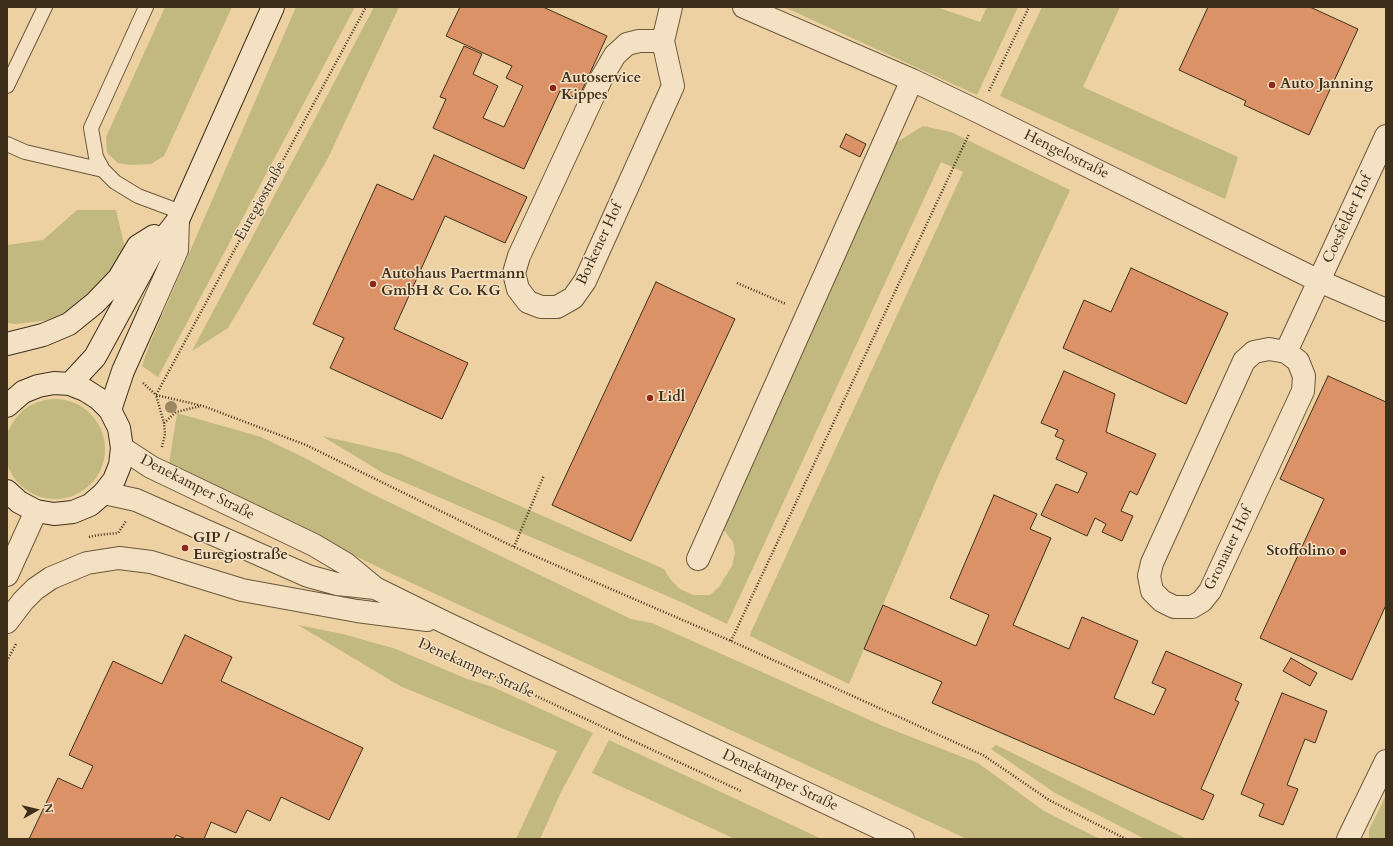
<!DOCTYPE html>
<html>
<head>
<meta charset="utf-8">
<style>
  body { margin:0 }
  #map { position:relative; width:1393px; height:846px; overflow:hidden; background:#eed1a2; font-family:Cardo,serif }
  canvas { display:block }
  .frame { position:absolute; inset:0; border:8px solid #3e2f1b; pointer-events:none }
  .north { position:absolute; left:16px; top:790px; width:40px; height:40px; -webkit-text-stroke:3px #f4e1c3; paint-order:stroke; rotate:82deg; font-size:11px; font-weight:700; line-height:16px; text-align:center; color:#3e2f1b }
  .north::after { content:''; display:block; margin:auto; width:14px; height:18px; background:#3e2f1b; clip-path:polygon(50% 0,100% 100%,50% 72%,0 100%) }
</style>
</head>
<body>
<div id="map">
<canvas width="1393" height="846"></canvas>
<div class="frame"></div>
<div class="north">N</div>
</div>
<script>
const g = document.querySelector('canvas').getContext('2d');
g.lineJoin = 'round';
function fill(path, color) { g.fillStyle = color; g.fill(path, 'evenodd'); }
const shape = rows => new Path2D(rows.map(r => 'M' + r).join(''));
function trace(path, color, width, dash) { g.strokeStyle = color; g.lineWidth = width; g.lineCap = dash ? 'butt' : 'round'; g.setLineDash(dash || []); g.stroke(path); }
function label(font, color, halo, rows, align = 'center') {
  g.font = font + ' Cardo,serif'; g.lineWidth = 3; g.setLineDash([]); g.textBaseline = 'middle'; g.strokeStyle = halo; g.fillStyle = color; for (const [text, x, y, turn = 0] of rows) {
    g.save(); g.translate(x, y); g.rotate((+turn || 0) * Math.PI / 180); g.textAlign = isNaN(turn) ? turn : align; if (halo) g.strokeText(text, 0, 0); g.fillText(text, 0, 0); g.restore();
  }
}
const green = shape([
  [165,7,232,7,164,156,151,164,130,165,118,163,107,153,106,137],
  [296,7,355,7,158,377,142,366,150,343],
  [374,7,399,7,327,160,228,328,192,351],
  [784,7,936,7,980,22,987,7,1018,7,977,95],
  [1042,7,1120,7,1083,87,1238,157,1225,199,1000,96],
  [923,126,951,132,1070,190,939,474,849,684,750,636,751,632,963,172,941,162,727,624,681,602,383,473,322,436,401,454,664,569,670,579,680,589,693,595,710,595,719,587,732,566,735,553,733,542,724,530,724,523,897,142],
  [77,210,116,210,127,257,101,290,58,319,16,324,7,323,7,245,43,240],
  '5 449a50 50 0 1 1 100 0a50 50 0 1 1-100 0Z',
  [177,413,261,437,303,457,366,491,631,619,652,623,883,726,978,763,1044,811,1100,839,967,839,390,573,169,464],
  [298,625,343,634,396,649,467,679,493,687,593,733,561,792,540,839,516,839,557,751,400,686],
  [609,740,822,839,735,839,592,773],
  [996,745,1187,839,1145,839,1055,793,991,749],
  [1386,795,1386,839,1369,839,1369,830]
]);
const building = shape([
  [460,7,543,7,607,36,578,99,560,91,524,169,433,128,446,99,440,97,464,46,482,54,473,74,498,86,483,118,504,127,523,86,506,78,512,66,446,36,460,7],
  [1208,7,1310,7,1358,29,1309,135,1244,105,1246,101,1179,70,1208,7],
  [846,134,866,144,860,157,840,147,846,134],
  [434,155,527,197,505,243,445,216,394,329,468,363,442,419,330,368,344,338,313,324,377,184,413,200,434,155],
  [1131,268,1228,313,1186,404,1063,348,1084,300,1111,312,1131,268],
  [656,282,735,319,631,541,552,505,656,282],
  [1064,371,1115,394,1106,432,1156,454,1137,495,1130,491,1121,511,1133,516,1122,541,1102,532,1106,524,1095,518,1087,536,1041,515,1056,484,1078,493,1087,473,1056,459,1064,440,1055,436,1058,430,1041,423,1064,371],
  [1328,376,1386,402,1386,605,1352,680,1260,638,1324,499,1280,479,1328,376],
  [994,495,1037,514,1030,529,1051,538,1013,625,1069,649,1082,617,1138,641,1114,698,1154,715,1166,689,1152,683,1166,651,1242,684,1235,700,1239,702,1201,789,1214,795,1203,820,932,703,942,682,864,649,883,605,976,646,989,615,950,598,994,495],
  [185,635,232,657,221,681,363,748,329,820,281,797,270,821,247,810,236,833,211,822,204,839,186,839,176,835,174,839,29,839,58,778,82,789,93,766,69,755,113,661,162,684,185,635],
  [1291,658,1317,673,1310,686,1283,671,1291,658],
  [1282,693,1327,711,1315,743,1305,739,1287,785,1298,789,1283,825,1259,816,1264,804,1241,794,1282,693]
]);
const path = shape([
  [989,91,1029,7],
  [737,283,786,304],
  [143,383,156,395,203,406,306,445,514,547,731,641,983,755,1049,800,1126,839],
  [164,423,176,412,201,406],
  [162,447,165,434,164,423,156,395,366,7],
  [89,537,98,535,118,533,126,521],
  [514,547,544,475],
  [731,641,969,134],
  [424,644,741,791],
  [7,661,16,644]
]);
const service = shape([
  [146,7,91,128,96,157,103,170,115,182,138,196,181,212],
  [7,86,45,7],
  [7,144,25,152,103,170]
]);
const minor = shape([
  [744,7,912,80,979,112,1319,281,1386,310],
  [663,41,639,41,627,44,615,55,602,77,519,256,514,273,518,289,528,302,541,307,557,307,573,298,585,281,673,86,663,41,671,7],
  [1286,352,1298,361,1304,376,1303,391,1210,591,1202,601,1192,607,1174,607,1162,601,1152,591,1149,576,1152,563,1244,361,1254,352,1269,349,1286,352,1386,136],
  [698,559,912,80],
  [7,575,36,511],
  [1348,839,1386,761]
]);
const tertiary = shape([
  [150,311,177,250,178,220],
  [122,448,151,467,314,545,346,564,375,588,444,622,903,839],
  [104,493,136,500,308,576,337,584,375,588],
  [7,622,23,601,35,589,51,578,87,563,119,558,151,562,242,590,357,611,427,620]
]);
const secondary = shape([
  [7,344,43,335,69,324,95,303,119,278,138,246,154,236],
  [70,384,95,357,150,256,178,220,273,7],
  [7,406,23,392,38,386,54,383,70,384,85,390,99,399,110,410,119,428,122,448,120,465,114,480,104,493,90,505,73,512,54,514,36,511,19,502,7,491],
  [110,410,123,371,150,311]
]);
const trees = [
  [171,407]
];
const markers = [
  [1272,85,4,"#8f2418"],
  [553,88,4,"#8f2418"],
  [373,284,4,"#8f2418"],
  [650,398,4,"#8f2418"],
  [185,548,4,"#8f2418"],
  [1343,552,4,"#8f2418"]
];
const poiNames = [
  ["Autoservice",561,79],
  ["Kippes",561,96],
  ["Auto Janning",1280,85],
  ["Autohaus Paertmann",381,275],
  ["GmbH & Co. KG",381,292],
  ["Lidl",658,398],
  ["GIP /",193,539],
  ["Euregiostraße",193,556],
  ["Stoffolino",1335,552,"right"]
];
const streetNames = [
  ["Hengelostraße",1066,155,26],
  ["Euregiostraße",261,201,-61],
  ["Coesfelder Hof",1348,219,-65],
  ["Borkener Hof",600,244,-65],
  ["Denekamper Straße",197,488,27],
  ["Gronauer Hof",1229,549,-64],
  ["Denekamper Straße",476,669,24],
  ["Denekamper Straße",780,781,25]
];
fill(green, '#c1b97f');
fill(building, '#dc9267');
trace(building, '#3e2f1b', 1);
trace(service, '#6a583d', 16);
trace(minor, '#6a583d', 24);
trace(tertiary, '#6a583d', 24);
trace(secondary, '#3e2f1b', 24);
trace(path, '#3e2f1b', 2.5, [1, 2]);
trace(service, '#f4e1c3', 14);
trace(minor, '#f4e1c3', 22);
trace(tertiary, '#f4e1c3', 22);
trace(secondary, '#f4e1c3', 22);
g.fillStyle = '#9c8763';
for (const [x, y] of trees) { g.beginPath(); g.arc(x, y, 6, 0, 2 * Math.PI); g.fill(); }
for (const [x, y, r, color] of markers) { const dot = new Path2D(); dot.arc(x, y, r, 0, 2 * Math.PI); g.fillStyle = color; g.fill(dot); trace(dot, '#f4e1c3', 1.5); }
label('bold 15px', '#3e2f1b', '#f4e1c3', poiNames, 'left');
label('15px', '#3e2f1b', '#f4e1c3', streetNames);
</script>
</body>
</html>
